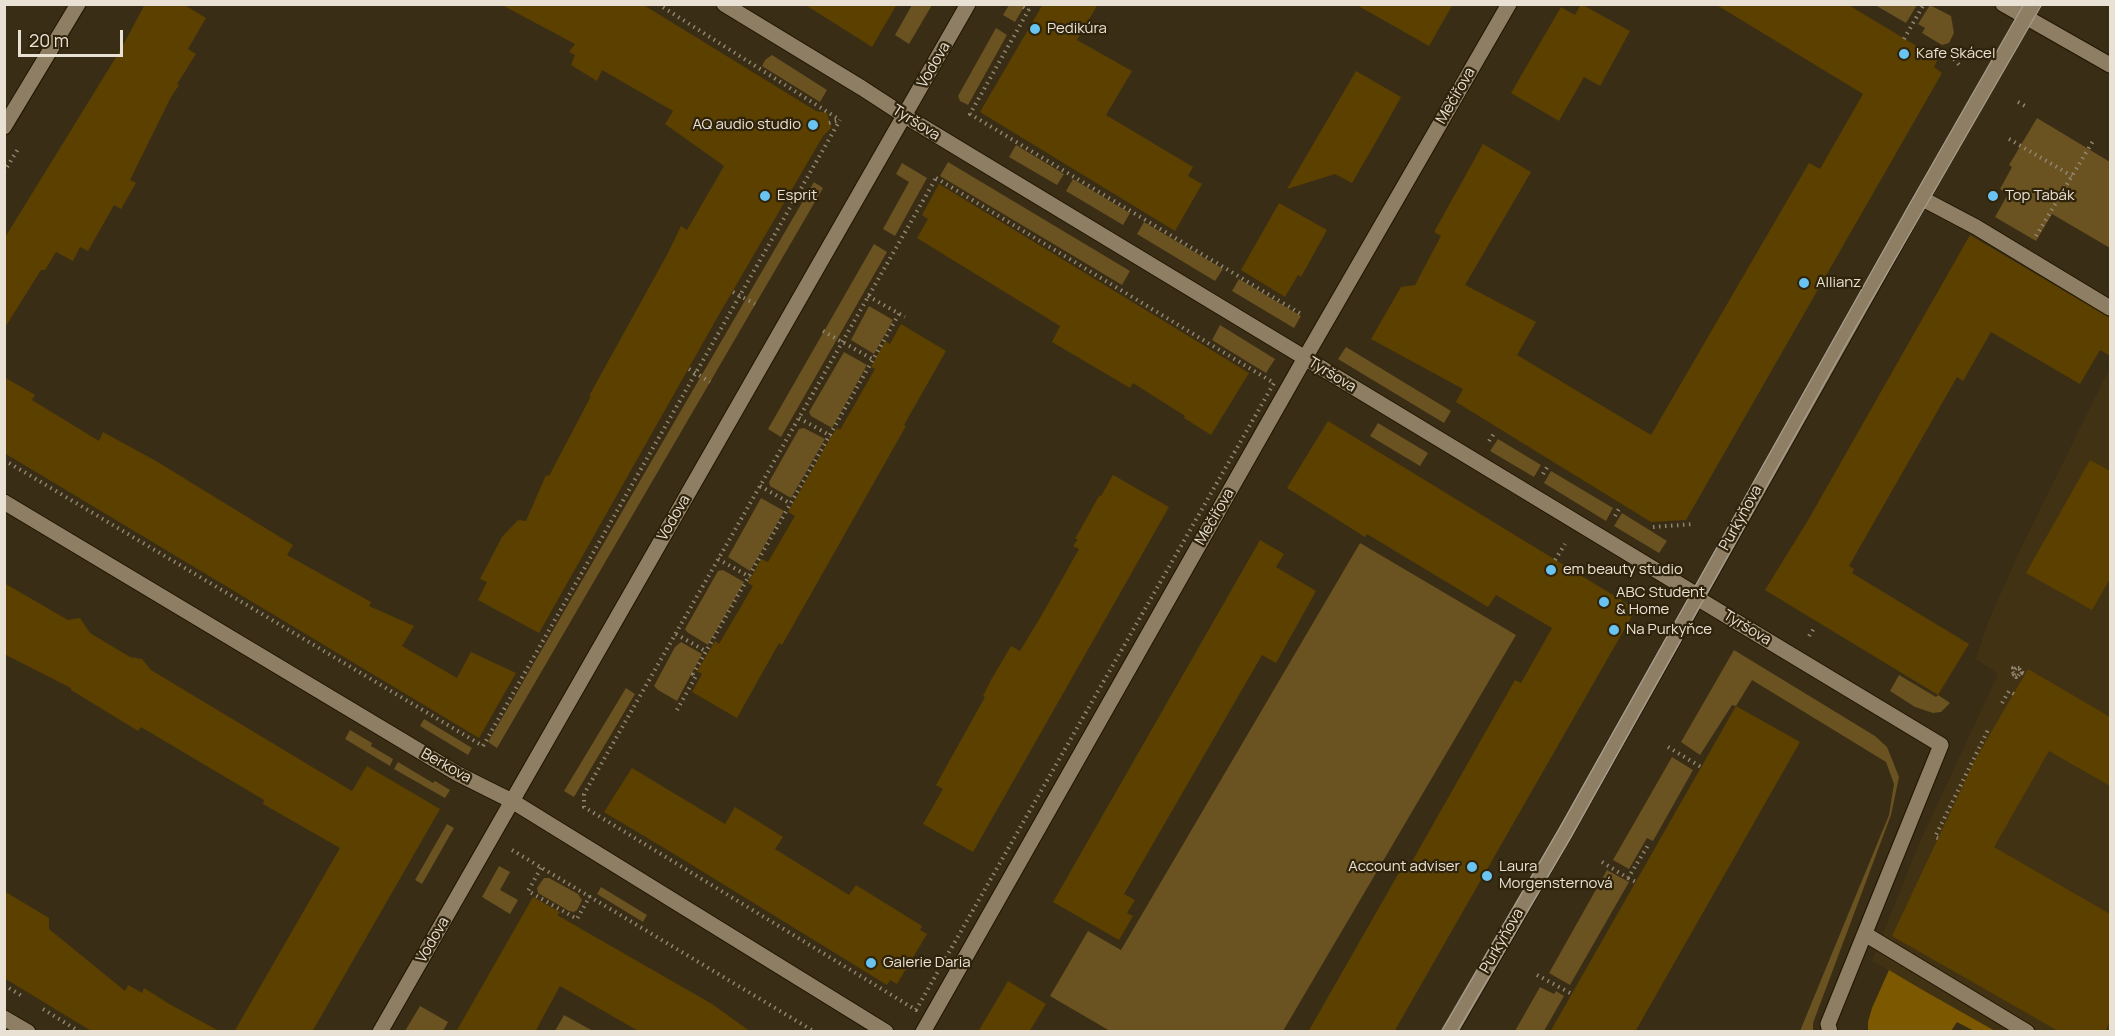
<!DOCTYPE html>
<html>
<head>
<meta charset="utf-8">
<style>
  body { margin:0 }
  #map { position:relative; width:2115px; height:1036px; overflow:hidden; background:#392d15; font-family:Manrope,sans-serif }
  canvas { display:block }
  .frame { position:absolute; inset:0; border:6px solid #e9e1d3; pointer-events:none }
  .scale { position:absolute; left:18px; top:30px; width:105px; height:27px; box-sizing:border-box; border:3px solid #e9e1d3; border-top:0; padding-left:8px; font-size:18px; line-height:21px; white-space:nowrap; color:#e9e1d3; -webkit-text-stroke:4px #2f230b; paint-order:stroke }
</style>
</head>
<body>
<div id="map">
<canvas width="2115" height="1036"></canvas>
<div class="frame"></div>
<div class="scale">20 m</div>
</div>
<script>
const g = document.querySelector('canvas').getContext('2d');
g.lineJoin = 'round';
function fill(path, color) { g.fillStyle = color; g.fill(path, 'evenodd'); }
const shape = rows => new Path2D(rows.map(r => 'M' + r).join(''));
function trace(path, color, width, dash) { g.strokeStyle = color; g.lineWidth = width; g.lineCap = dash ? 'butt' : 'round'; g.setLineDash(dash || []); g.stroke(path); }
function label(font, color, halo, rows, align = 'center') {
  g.font = font + ' Manrope,sans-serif'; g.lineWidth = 4.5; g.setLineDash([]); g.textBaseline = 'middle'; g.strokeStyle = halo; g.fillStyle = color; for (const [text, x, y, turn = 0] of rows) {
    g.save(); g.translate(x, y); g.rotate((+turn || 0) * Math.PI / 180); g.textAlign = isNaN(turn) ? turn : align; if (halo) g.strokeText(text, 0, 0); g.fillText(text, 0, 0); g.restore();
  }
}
const built = shape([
  [2110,367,2110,1031,1995,1031,1872,961,1918,846,1998,674,1976,659,1988,622,2021,548]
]);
const green = shape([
  [912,5,932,5,909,44,895,35],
  [1009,5,1025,5,1015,22,1003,15],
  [1875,5,1917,5,1906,23],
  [1930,5,1951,16,1954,33,1949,43,1942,45,1922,33,1925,28,1918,24],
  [996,28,1007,35,968,105,960,101,958,96],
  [772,55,827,90,820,102,762,66,765,60],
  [2037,118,2110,162,2110,248,2052,214,2036,241,1995,217,2008,194,2000,189,2012,167,2009,165],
  [1016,145,1064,174,1057,185,1009,157],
  [948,162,1130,271,1122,285,940,176],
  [902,163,927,178,895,236,883,229,909,182,896,174],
  [1073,179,1130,213,1123,225,1066,191],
  [814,182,823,188,497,748,488,742],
  [1144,222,1223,269,1215,281,1137,234],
  [874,244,887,252,781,437,768,429],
  [1239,279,1301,316,1294,328,1232,291],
  [869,306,893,320,874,354,851,340],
  [1220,325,1275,359,1266,373,1212,340],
  [1346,347,1451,411,1444,423,1338,359],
  [844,352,867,365,832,428,811,416,809,412],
  [1378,423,1428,453,1420,466,1370,436],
  [804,428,825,439,791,498,770,486,769,482,799,429],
  [1498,439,1541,465,1534,477,1490,451],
  [1551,471,1613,508,1606,521,1544,483],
  [761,498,784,511,750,571,728,557],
  [1622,513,1667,541,1659,553,1614,526],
  [1360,543,1516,635,1283,1031,1110,1031,1050,996,1088,931,1121,950],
  [723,570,744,582,708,645,687,632,685,629,718,571],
  [681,642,702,654,677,701,658,690,654,686,675,647],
  [1734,650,1875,736,1887,747,1899,777,1891,815,1813,1023,1813,1031,1800,1031,1889,815,1894,784,1886,762,1752,680,1736,706,1732,705,1700,755,1681,742],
  [1899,675,1936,697,1938,695,1950,703,1941,712,1933,713,1915,707,1890,691],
  [626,688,635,694,574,797,564,791],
  [424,719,472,748,468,755,420,726],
  [350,730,372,743,371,746,393,759,390,766,345,739],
  [1672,757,1693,770,1653,841,1647,838,1629,869,1613,860],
  [398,762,433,783,435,781,450,790,445,798,394,769],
  [447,824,454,828,422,884,415,880],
  [499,866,510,872,500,890,518,900,510,914,482,897],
  [1607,870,1629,882,1570,985,1549,973],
  [544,878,549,878,578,894,582,900,577,910,574,912,569,911,538,893,537,888],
  [601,887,647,915,643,922,597,894],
  [1540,987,1554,994,1556,991,1564,996,1544,1031,1515,1031],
  [420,1006,448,1022,443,1031,405,1031],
  [564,1015,593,1031,555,1031]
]);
const forest = shape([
  [1889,970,1921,989,1995,1031,1974,1031,1957,1022,1951,1031,1868,1031,1868,1022,1872,1008]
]);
const building = shape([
  [145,4,183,4,206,18,188,49,196,54,177,84,179,85,171,97,130,180,136,183,121,209,114,205,88,251,80,247,73,261,56,252,45,270,41,270,4,329,4,239,121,49],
  [500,4,642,4,816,111,827,113,831,128,823,136,717,318,539,633,478,600,487,582,480,579,502,537,518,520,526,521,546,475,549,476,591,396,589,396,668,253,681,226,687,230,724,166,665,124,673,111,602,70,597,81,571,65,575,55,569,52,575,44],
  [804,4,897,4,872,47],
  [1043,4,1098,4,1077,40,1132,71,1106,115,1193,167,1188,176,1202,184,1175,231,980,112],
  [1355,4,1453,4,1429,46],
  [1581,4,1630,31,1600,86,1584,77,1559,121,1511,93,1561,7,1575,15],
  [1715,4,1847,4,1938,59,1934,67,1942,73,1686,520,1651,522,1456,402,1463,389,1371,339,1401,287,1415,285,1441,236,1434,232,1483,144,1531,172,1465,285,1536,322,1517,355,1651,435,1809,163,1820,169,1863,94],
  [1356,71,1401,97,1377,140,1352,183,1335,174,1287,189],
  [939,184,1249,373,1211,435,1184,418,1185,416,1133,383,1130,388,1052,342,1060,326,917,238,928,219,922,215],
  [1279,203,1327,230,1301,277,1298,275,1285,297,1241,270],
  [1970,235,2110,318,2110,356,2100,350,2080,384,1991,332,1963,381,1957,377,1849,566,1854,569,1852,573,1969,644,1938,695,1765,590,1807,522],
  [901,324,946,351,904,425,906,426,782,645,779,643,737,718,692,692,702,674,697,671,715,641,719,644,753,586,748,583,761,559,768,562,795,516,788,512,829,440,837,428,840,430,875,369,871,367,885,341,890,344],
  [4,377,35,395,32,400,99,441,103,432,156,461,293,545,287,555,371,602,369,606,414,626,402,646,457,678,471,652,516,673,479,738,6,454,4,458],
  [1328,421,1636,609,1394,1032,1308,1032,1401,869,1406,872,1515,680,1521,683,1552,628,1496,595,1488,607,1367,534,1365,537,1287,488],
  [2090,460,2110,471,2110,579,2092,610,2026,573],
  [1113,475,1169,507,973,852,923,824,943,789,936,785,985,697,983,696,991,680,1011,646,1020,651,1040,618,1079,549,1073,546,1078,539,1075,539,1099,496,1101,496],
  [1260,540,1284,554,1276,567,1316,591,1276,663,1262,655,1124,894,1135,900,1127,913,1133,916,1119,940,1053,902],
  [4,583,68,620,80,618,90,633,130,657,142,659,151,670,352,791,367,766,440,809,312,1032,234,1032,340,848,263,804,264,800,141,727,138,731,71,690,71,688,4,654],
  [2028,669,2110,717,2110,786,2049,751,1994,847,2110,914,2110,1021,2105,1032,2060,1032,1892,936,1975,760],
  [1736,706,1800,742,1635,1032,1550,1032],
  [632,768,725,824,735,807,783,837,775,849,849,895,856,885,922,926,920,930,927,934,897,984,890,980,887,985,679,857,604,812],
  [4,891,49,918,49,929,125,991,128,985,142,993,144,988,171,1005,221,1032,93,1032,4,978],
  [533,897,560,912,557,915,712,1004,751,1032,640,1032,560,986,535,1032,456,1032],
  [1008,981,1046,1004,1029,1032,978,1032]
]);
const path = shape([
  [658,4,840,120],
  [1018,4,1029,10],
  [1032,4,970,114,1301,314],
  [1904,39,1924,4],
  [1954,59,1961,67],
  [2018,102,2027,107],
  [829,123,840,120],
  [2009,139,2072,176],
  [4,172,18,149],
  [936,178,1274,383,916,1010,584,807,584,794,936,178],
  [2036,236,2093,141],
  [733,292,755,304],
  [868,296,905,317],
  [823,331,874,360],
  [689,369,710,382],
  [799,418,831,436],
  [1489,441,1495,432],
  [4,460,483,746,840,120],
  [1543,474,1549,464],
  [760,486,791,504],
  [1615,516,1620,507],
  [1653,527,1694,524],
  [718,559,750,577],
  [1555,560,1565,544],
  [1592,574,1598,564],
  [676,634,707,652],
  [1809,636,1815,627],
  [2022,673,2021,670,2020,668,2013,668,2014,675,2018,676,2021,672,2025,674],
  [2002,703,2009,691,2014,694],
  [677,710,696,676,693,674,899,314],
  [1668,747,1701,767],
  [1938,838,1935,837,1988,730],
  [512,850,815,1032],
  [1602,862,1628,878,1649,844],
  [541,868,528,891,577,919,590,896],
  [1628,878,1636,882],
  [1537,975,1572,994],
  [4,985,22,996],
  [43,1009,80,1032]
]);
const minor = shape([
  [724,4,862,88,905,116,1692,592,1702,601,1941,745,1828,1024,1830,1032],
  [2003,4,2110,65],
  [4,127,78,4],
  [1921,198,1976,227,2110,308],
  [4,502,458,774,512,801,886,1032],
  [1865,934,2027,1032],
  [4,1018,28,1032],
  [380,1032,968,4],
  [923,1032,1305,358,1509,4],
  [1450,1032,1565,833,1917,206,2033,4]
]);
const tram = shape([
  [1441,1032,1559,829,1909,205,2024,4],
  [1457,1032,1571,837,1849,339,2042,4]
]);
const pathBridge = shape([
  [2022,673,2016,677,2012,671,2018,667,2022,673]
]);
const markers = [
  [1035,29,6,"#69c4f1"],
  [1904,54,6,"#69c4f1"],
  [813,125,6,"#69c4f1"],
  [765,196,6,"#69c4f1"],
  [1993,196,6,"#69c4f1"],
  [1804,283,6,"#69c4f1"],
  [1551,570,6,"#69c4f1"],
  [1604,602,6,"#69c4f1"],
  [1614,630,6,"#69c4f1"],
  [1472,867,6,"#69c4f1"],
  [1487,876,6,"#69c4f1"],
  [871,963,6,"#69c4f1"]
];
const poiNames = [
  ["Pedikúra",1047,29],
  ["Kafe Skácel",1916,54],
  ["AQ audio studio",801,125,"right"],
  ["Esprit",777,196],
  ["Top Tabák",2005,196],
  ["Allianz",1816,283],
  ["em beauty studio",1563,570],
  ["ABC Student",1616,593],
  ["& Home",1616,610],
  ["Na Purkyňce",1626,630],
  ["Account adviser",1460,867,"right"],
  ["Laura",1499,867],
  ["Morgensternová",1499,884],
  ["Galerie Daria",883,963]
];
const streetNames = [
  ["Vodova",934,65,-60],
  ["Mečířova",1456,96,-60],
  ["Tyršova",916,123,32],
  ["Tyršova",1332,375,31],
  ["Mečířova",1215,517,-60],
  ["Vodova",674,518,-60],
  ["Purkyňova",1741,518,-61],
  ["Tyršova",1747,628,31],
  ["Berkova",446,766,29],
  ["Vodova",433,940,-60],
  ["Purkyňova",1502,941,-60]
];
fill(built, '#413213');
fill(green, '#6a5221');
fill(forest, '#7c5900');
fill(building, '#5b4000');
trace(minor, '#201500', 17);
trace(path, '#908672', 4, [1.5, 4.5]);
trace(minor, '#8d7e64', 15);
trace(tram, '#a49a88', 1.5);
trace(pathBridge, '#908672', 4, [1.5, 4.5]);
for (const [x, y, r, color] of markers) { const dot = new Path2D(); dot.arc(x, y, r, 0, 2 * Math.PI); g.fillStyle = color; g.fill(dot); trace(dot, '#2f230b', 2); }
label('15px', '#e9e1d3', '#2f230b', poiNames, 'left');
label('15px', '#e9e1d3', '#2f230b', streetNames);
</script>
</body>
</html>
